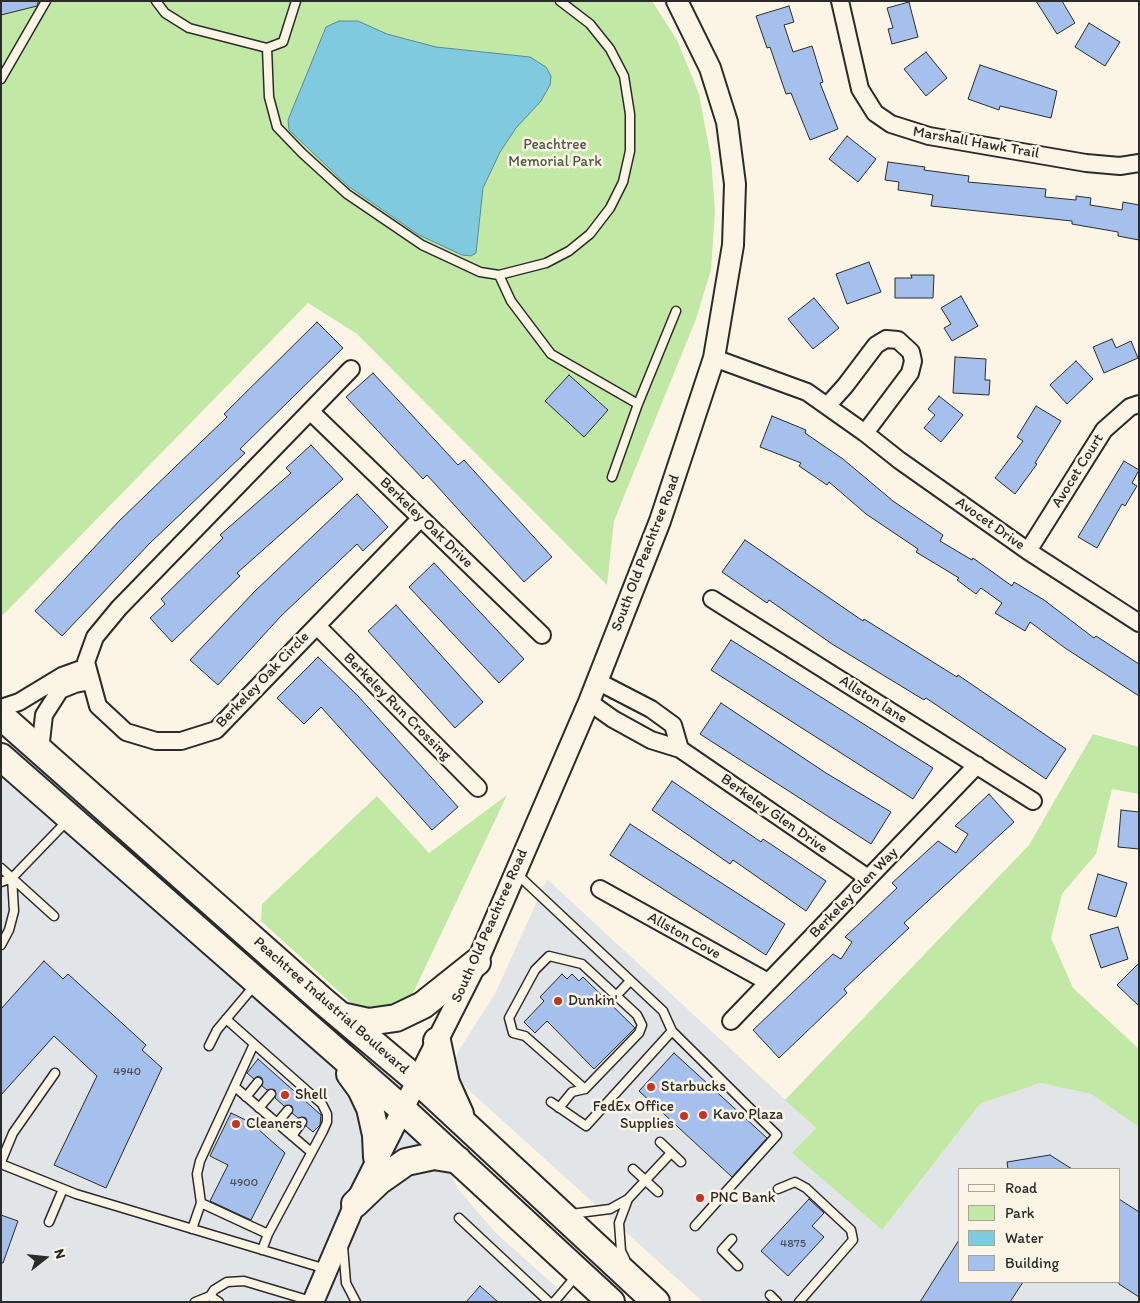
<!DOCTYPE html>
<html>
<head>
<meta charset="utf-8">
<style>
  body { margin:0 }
  #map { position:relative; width:1140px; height:1303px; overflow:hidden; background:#fcf5e5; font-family:Itim,sans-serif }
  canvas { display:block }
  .frame { position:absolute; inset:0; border:2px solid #2b2b2b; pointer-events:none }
  .legend { position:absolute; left:958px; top:1168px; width:162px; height:115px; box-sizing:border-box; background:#fcf5e5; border:1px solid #a8a49b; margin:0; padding:6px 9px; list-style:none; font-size:15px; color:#2b2b2b }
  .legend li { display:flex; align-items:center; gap:10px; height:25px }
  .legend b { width:25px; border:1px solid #a8a49b }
  .north { position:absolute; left:20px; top:1233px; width:50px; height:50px; -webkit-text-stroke:4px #fcf5e5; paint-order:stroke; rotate:74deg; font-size:14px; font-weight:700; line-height:20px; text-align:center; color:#2b2b2b }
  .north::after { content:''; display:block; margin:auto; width:18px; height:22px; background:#2b2b2b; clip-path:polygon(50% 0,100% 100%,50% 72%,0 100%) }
</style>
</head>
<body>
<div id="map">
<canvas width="1140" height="1303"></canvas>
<div class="frame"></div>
<ul class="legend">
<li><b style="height:6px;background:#fcf5e5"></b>Road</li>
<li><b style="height:14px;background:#c1e9a5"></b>Park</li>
<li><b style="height:14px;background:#7fcade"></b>Water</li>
<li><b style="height:14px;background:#a5c0ec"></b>Building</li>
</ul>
<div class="north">N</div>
</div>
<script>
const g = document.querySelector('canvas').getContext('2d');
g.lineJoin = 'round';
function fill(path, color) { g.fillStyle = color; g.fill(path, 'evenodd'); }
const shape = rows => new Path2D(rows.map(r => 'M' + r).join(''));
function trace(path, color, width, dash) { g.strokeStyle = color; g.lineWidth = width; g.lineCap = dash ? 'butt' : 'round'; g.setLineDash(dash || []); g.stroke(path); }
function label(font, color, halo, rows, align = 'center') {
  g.font = font + ' Itim,sans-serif'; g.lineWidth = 5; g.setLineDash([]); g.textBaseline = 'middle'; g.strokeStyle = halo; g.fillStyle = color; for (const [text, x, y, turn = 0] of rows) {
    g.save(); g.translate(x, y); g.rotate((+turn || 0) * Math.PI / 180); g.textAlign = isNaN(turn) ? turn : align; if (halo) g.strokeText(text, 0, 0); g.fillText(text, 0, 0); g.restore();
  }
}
const built = shape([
  [1,743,114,842,421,1101,457,1188,496,1233,573,1302,1,1302],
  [547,879,816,1128,793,1153,882,1230,980,1104,1040,1083,1091,1094,1139,1127,1139,1302,703,1302,462,1084,458,1075,455,1061,459,1050,495,994],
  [959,1169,1119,1169,1119,1282,959,1282]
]);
const green = shape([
  [1,1,652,1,677,40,699,94,711,158,715,211,711,270,696,319,614,521,607,585,357,334,308,303,1,617],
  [1093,734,1139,747,1139,794,1112,789,1096,854,1062,894,1051,938,1073,988,1139,1049,1139,1127,1091,1094,1040,1083,980,1104,882,1230,792,1153,816,1128,785,1100,1029,845],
  [507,795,413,993,398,1002,373,1008,357,1008,261,921,262,904,377,796,429,853]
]);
const water = shape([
  [339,21,358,21,387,34,436,47,530,57,546,67,551,76,550,85,541,101,516,128,500,152,483,188,476,253,471,256,462,255,419,235,348,186,289,130,288,120,326,27,339,21]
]);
const building = shape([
  [1,1,38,1,38,3,37,6,1,15,1,1],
  [1036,1,1062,1,1075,23,1057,34,1036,1],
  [909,2,918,37,892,44,888,29,893,28,887,8,909,2],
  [789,6,794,22,784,25,793,52,812,46,823,82,820,83,838,129,810,140,791,93,786,94,770,47,767,48,756,16,789,6],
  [1089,23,1120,42,1105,66,1075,47,1089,23],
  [926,52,947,78,926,96,904,69,926,52],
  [980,65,1057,91,1051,118,1000,106,999,110,968,99,980,65],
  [847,136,876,159,858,182,829,159,847,136],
  [888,162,925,167,924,170,969,176,968,182,1046,189,1045,197,1076,200,1076,196,1091,198,1090,205,1122,210,1123,202,1139,205,1139,240,1118,236,1118,232,1072,224,1072,221,931,206,933,195,898,190,899,182,885,180,888,162],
  [869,262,881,292,847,304,836,274,869,262],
  [911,275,934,275,933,298,895,298,895,278,912,278,911,275],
  [961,296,978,326,952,341,944,328,951,324,941,308,961,296],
  [814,298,839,328,813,349,788,319,814,298],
  [317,322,343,348,240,449,245,453,150,543,62,636,35,611,119,521,227,417,224,414,317,322],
  [1112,339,1116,348,1131,341,1138,358,1104,373,1093,347,1112,339],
  [955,357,986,359,985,380,990,380,989,395,953,393,955,357],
  [1076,361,1093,379,1067,404,1050,385,1076,361],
  [373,373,458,465,464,460,552,557,524,582,427,475,423,479,346,397,373,373],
  [569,375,608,410,584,437,545,401,569,375],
  [939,396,963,415,941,442,924,428,935,415,928,409,939,396],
  [1036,406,1061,421,1035,463,1037,464,1015,494,995,478,1023,441,1017,437,1036,406],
  [772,416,806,430,805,433,843,459,893,501,943,535,940,541,972,560,973,558,1012,586,1014,582,1044,600,1094,638,1096,636,1139,664,1139,696,1065,648,1030,622,1025,631,995,613,1002,603,981,588,976,594,957,580,959,578,916,552,918,549,866,514,829,482,827,485,799,466,801,463,760,447,772,416],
  [311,445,343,479,237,573,240,576,172,642,150,618,165,604,161,599,223,538,220,535,291,473,286,468,311,445],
  [1124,461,1139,470,1132,483,1137,486,1125,506,1122,504,1097,548,1078,537,1124,461],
  [357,494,388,527,363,551,357,544,281,616,218,685,190,660,254,592,357,494],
  [745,540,863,621,864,619,957,677,958,675,1066,749,1046,779,926,698,924,700,832,644,769,600,767,603,722,572,745,540],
  [434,563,524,659,499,683,409,587,434,563],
  [396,605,483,702,455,728,368,631,396,605],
  [731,640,933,768,913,799,711,670,731,640],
  [318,657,358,696,458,807,432,830,321,707,304,724,277,698,318,657],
  [721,703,826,773,891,812,871,844,700,734,721,703],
  [672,781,761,842,763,839,826,881,806,911,733,860,730,864,652,810,672,781],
  [989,794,1014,822,904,923,909,928,844,989,847,993,779,1058,753,1030,833,954,841,959,852,942,845,937,897,888,892,883,938,841,956,853,968,834,955,826,989,794],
  [1121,810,1139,812,1139,849,1118,847,1121,810],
  [630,824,785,924,766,955,610,855,630,824],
  [1098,874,1127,883,1116,917,1088,909,1098,874],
  [1118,927,1128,959,1101,968,1090,935,1118,927],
  [44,961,63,979,68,974,146,1045,142,1050,162,1068,106,1188,54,1165,97,1076,54,1036,1,1095,1,1009,44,961],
  [1139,963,1139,1006,1117,985,1139,963],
  [562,974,567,979,572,974,579,981,583,977,635,1028,594,1069,547,1021,535,1033,524,1022,544,1001,540,997,562,974],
  [674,1053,767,1138,732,1177,639,1091,674,1053],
  [258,1059,321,1115,320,1125,313,1132,306,1126,306,1118,298,1118,292,1113,292,1106,284,1106,275,1098,275,1090,267,1090,262,1086,262,1078,258,1076,254,1079,247,1073,258,1059],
  [231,1113,250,1122,285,1153,251,1220,210,1201,228,1165,210,1156,231,1113],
  [1050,1155,1072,1169,1008,1169,1007,1162,1050,1155],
  [809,1199,824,1213,812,1226,824,1237,788,1276,761,1251,809,1199],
  [1119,1199,1139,1212,1139,1297,1119,1284,1119,1199],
  [1,1215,18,1221,3,1263,1,1263,1,1215],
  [959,1240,959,1282,1023,1282,1010,1302,920,1302,959,1240],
  [480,1286,498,1302,466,1302,480,1286]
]);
const service = shape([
  [156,1,165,13,189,28,267,48,283,42,296,1],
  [267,48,269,97,277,127,302,153,347,194,422,245,480,272,499,275,546,263,569,251,590,234,610,208,623,182,630,151,630,114,624,76,610,49,590,24,560,1],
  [1,79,46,1],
  [499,275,511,301,551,354,638,404,612,477],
  [638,404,676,311],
  [1,868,54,916],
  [517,874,663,1011,672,1031],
  [1,882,12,878,67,821],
  [1,945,9,930,14,911,12,878],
  [616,996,630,981],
  [226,1019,322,1104,327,1114,327,1122,323,1131,268,1234,262,1250],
  [209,1046,217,1030,254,986],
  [235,1087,311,1152],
  [246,1097,258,1082],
  [551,1102,586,1126,672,1031,777,1135,695,1226],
  [259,1108,271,1094],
  [559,1108,572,1092,585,1089,639,1033,642,1025,637,1015,582,964,549,956,535,970,509,1018,513,1033,525,1036,585,1089],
  [277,1123,288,1110],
  [292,1136,302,1122],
  [660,1142,681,1162],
  [1,1162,13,1133,55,1073],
  [1,1164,76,1194,326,1269],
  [633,1169,658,1192],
  [778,1189,795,1182,806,1188,851,1230,853,1240,799,1302],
  [201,1203,268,1234],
  [571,1214,610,1209,628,1199,671,1153],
  [459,1218,549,1302],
  [49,1222,63,1189],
  [192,1229,201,1203,197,1174,200,1161,254,1044],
  [732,1239,722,1250,738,1266],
  [343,1246,346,1283,356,1302],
  [625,1259,621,1251,619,1223,628,1199],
  [770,1295,777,1302],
  [210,1296,219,1302],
  [195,1302,210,1296,214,1290,227,1282,244,1281,311,1301],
  [554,1302,577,1275]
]);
const minor = shape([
  [840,1,860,89,875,113,891,124,929,136,1086,163,1120,166,1139,163],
  [714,358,807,392,865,433,899,460,1028,551,1139,623],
  [351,369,119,608,95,637,86,662,98,706,126,732,156,741,181,741,216,730,421,518],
  [827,406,845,386,876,345,886,339,898,340,911,352,913,361,910,373,865,433],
  [310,411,542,635],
  [1028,551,1104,430,1130,407,1139,404],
  [712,599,1033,801],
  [317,626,478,788],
  [597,681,651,709,673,725,680,749],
  [589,702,613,719,651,740,680,749,868,878],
  [1,708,19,702,62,676,87,667],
  [40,750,44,715,60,690,75,684,91,681],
  [600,889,768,982],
  [731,1021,977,765]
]);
const tertiary = shape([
  [313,1302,355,1204,477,962,589,702,660,521,714,358,733,245,735,184,727,122,710,68,677,1]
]);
const trunk = shape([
  [1,716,323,1001,417,1080,656,1302],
  [1,757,401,1108,611,1302],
  [341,1016,368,1022,396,1018,423,1005,477,962],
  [437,1041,446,1083,460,1114],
  [350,1074,361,1089,370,1108,376,1135,377,1157],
  [355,1204,379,1181,406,1162,434,1156,458,1160]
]);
const markers = [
  [558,1001,5,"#c8321e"],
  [651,1087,5,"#c8321e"],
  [285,1095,5,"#c8321e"],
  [703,1115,5,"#c8321e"],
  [684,1116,5,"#c8321e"],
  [236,1124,5,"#c8321e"],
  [700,1198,5,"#c8321e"]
];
const numberNames = [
  ["4940",127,1072],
  ["4900",244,1183],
  ["4875",793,1244]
];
const streetNames = [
  ["Marshall Hawk Trail",976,143,10],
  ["Avocet Court",1078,471,-58],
  ["Berkeley Oak Drive",426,523,44],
  ["Avocet Drive",990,524,35],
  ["South Old Peachtree Road",646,553,-69],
  ["Berkeley Oak Circle",263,680,-46],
  ["Allston lane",873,700,32],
  ["Berkeley Run Crossing",397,707,45],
  ["Berkeley Glen Drive",774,814,35],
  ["Berkeley Glen Way",854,893,-46],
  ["South Old Peachtree Road",490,926,-66],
  ["Allston Cove",684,936,29],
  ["Peachtree Industrial Boulevard",331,1006,41]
];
const parkNames = [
  ["Peachtree",555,145],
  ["Memorial Park",555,162]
];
const poiNames = [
  ["Dunkin'",568,1001],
  ["Starbucks",661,1087],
  ["Shell",295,1095],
  ["FedEx Office",674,1107,"right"],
  ["Supplies",674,1124,"right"],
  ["Kavo Plaza",713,1115],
  ["Cleaners",246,1124],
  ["PNC Bank",710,1198]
];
fill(built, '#e2e5e7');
fill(green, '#c1e9a5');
fill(water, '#7fcade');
trace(water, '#5d8a96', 1);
fill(building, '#a5c0ec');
trace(building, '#2b2b2b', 1);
trace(service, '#2b2b2b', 11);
trace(minor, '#2b2b2b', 20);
trace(tertiary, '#2b2b2b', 24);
trace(trunk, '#2b2b2b', 30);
trace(service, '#fcf5e5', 8);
trace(minor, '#fcf5e5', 16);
trace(tertiary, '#fcf5e5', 20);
trace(trunk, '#fcf5e5', 26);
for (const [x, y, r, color] of markers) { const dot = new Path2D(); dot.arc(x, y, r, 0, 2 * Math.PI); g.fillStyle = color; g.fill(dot); trace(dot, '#fcf5e5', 2); }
label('12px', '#4a505b', null, numberNames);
label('15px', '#2b2b2b', '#fcf5e5', streetNames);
label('15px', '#505a4a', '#fcf5e5', parkNames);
label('15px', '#2b2b2b', '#fcf5e5', poiNames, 'left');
</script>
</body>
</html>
